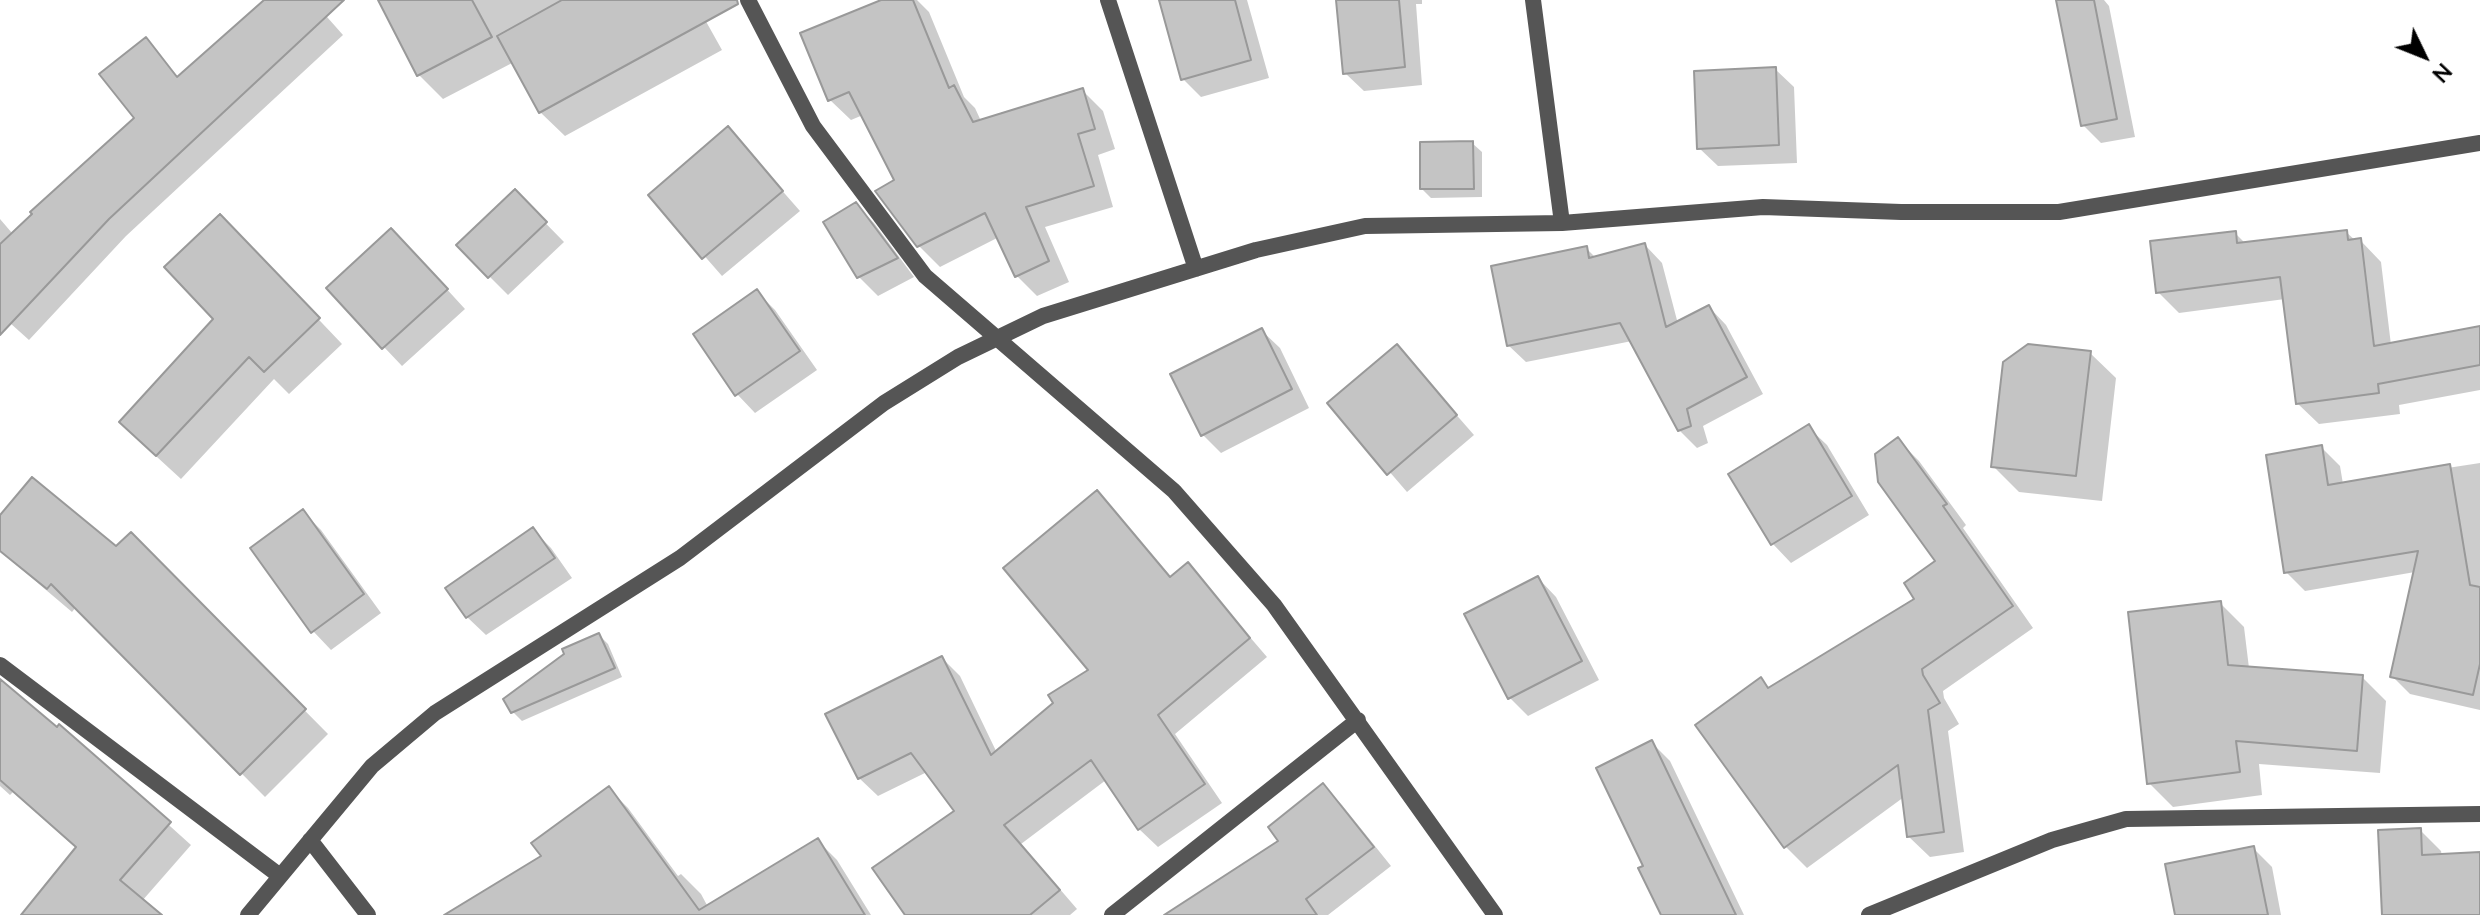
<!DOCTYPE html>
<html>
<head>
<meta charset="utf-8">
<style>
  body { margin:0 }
  #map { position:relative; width:2480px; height:915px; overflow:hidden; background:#fff; font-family:"Nunito Sans",sans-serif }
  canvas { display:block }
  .north { position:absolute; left:2384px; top:16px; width:80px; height:80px; -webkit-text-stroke:6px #fff; paint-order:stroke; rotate:133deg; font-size:22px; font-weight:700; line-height:32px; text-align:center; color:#000 }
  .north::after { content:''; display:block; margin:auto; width:28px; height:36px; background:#000; clip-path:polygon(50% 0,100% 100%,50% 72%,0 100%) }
</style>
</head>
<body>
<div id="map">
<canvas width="2480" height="915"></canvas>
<div class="north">N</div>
</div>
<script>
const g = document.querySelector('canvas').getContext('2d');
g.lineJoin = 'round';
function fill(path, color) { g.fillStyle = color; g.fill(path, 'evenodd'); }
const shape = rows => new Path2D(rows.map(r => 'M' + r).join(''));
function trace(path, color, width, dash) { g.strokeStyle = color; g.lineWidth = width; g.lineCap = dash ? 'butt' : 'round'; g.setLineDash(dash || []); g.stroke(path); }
const shadow = shape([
  [267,0,312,0,343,35,126,236,29,340,0,314,0,219,12,233,55,190,137,118,146,40,179,78],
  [380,0,694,0,722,50,565,136,540,112,514,62,443,99,419,75],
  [886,0,917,0,929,12,964,97,975,108,981,121,1082,90,1103,111,1115,149,1098,155,1113,207,1045,227,1069,282,1037,296,1016,275,999,237,940,267,919,246,878,191,896,181,863,115,851,120,830,100],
  [1161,0,1247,0,1269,78,1201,97,1183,79],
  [1338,0,1422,0,1422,4,1416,4,1422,85,1364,91,1345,73],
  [2058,0,2104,0,2109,6,2135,137,2101,143,2083,125],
  [1775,69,1794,87,1797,163,1718,166,1699,148],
  [728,129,800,211,722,276,651,195],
  [1472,143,1482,152,1482,197,1431,198,1422,189],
  [515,192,564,242,508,295,459,246],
  [856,205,874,223,914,277,878,296,859,277,826,223],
  [2346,232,2356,241,2360,240,2381,262,2391,345,2480,328,2480,390,2399,405,2400,414,2319,424,2297,403,2285,299,2179,313,2158,292,2235,233,2246,244],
  [244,241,342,344,289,394,274,379,181,479,145,446,216,319],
  [1645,245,1662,263,1678,324,1709,307,1726,325,1763,394,1703,426,1708,443,1697,448,1679,430,1632,341,1526,362,1508,345,1586,248,1596,258],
  [410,249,465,309,402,366,384,347],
  [757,292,775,310,817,370,755,413,737,394],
  [1261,330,1280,348,1309,408,1221,453,1203,435],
  [1397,347,1474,435,1407,492,1330,403],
  [2090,353,2116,378,2102,501,2019,492,1993,466],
  [1808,427,1827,445,1869,515,1791,563,1773,544,1730,475],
  [1898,440,1919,461,1966,525,1963,528,2033,628,1943,691,1944,698,1959,724,1948,731,1964,852,1930,857,1908,836,1904,797,1807,868,1786,847,1698,726,1760,680,1770,690,1917,599,1938,562],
  [2321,447,2340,466,2343,484,2480,463,2480,710,2410,694,2392,676,2415,572,2305,591,2286,572],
  [1097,492,1172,578,1188,565,1267,657,1175,734,1222,803,1158,847,1139,829,1106,780,1021,844,1077,909,1070,915,907,915,957,811,927,772,878,796,859,778,942,658,960,676,997,753,1091,670],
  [303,512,321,530,381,613,331,650,313,631],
  [0,518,116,549,131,535,328,734,265,797,76,607,72,612,0,551],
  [533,530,551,548,572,578,486,635,467,617],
  [1538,578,1556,597,1599,680,1528,716,1510,698],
  [2220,603,2244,627,2249,668,2362,677,2386,701,2380,773,2259,764,2262,795,2173,807,2149,783],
  [599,635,608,644,622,677,522,721,513,712,567,654],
  [0,682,57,730,60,727,191,845,142,901,159,915,36,915,77,849,13,792,10,795,0,786],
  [1652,743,1670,761,1744,915,1663,915,1646,867],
  [1323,786,1342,805,1391,866,1328,915,1208,915,1281,841],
  [608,788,628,808,678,876,681,874,701,894,708,907,817,840,837,860,871,915,448,915,544,857],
  [2420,830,2441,851,2442,856,2480,854,2480,915,2384,915],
  [2253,848,2272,867,2281,915,2177,915]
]);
const building = shape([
  [264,0,344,0,109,219,0,335,0,244,32,214,30,212,134,118,99,74,146,37,177,77,264,0],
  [378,0,472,0,492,37,417,76,378,0],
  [562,0,737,0,738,4,539,113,497,36,562,0],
  [881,0,913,0,949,88,954,85,973,122,1083,88,1095,129,1078,134,1094,186,1026,207,1049,261,1015,277,985,213,917,247,875,191,894,180,849,92,828,101,800,33,881,0],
  [1159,0,1235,0,1251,60,1181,80,1159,0],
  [1336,0,1399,0,1405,67,1343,74,1336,0],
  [2056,0,2094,0,2117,119,2081,126,2056,0],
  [1776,67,1779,145,1697,149,1694,71,1776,67],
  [728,126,783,191,702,259,648,195,728,126],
  [1473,141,1474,189,1420,189,1420,142,1473,141],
  [515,189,547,222,488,278,456,245,515,189],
  [856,202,898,258,857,278,823,222,856,202],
  [220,214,320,318,264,372,249,357,156,456,119,422,213,319,164,267,220,214],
  [391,228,448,289,382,349,326,288,391,228],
  [2347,230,2348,240,2361,238,2374,346,2480,326,2480,365,2378,384,2379,393,2296,404,2280,277,2156,293,2150,241,2236,231,2237,243,2347,230],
  [1645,243,1666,327,1709,305,1747,377,1687,409,1691,426,1678,431,1620,323,1507,346,1491,266,1587,246,1589,258,1645,243],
  [757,289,800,351,735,396,693,334,757,289],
  [1262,328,1292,389,1201,436,1170,374,1262,328],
  [1397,344,1457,415,1387,475,1327,403,1397,344],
  [2028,344,2091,351,2076,476,1991,467,2003,362,2028,344],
  [1809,424,1852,496,1771,545,1728,474,1809,424],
  [1898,437,1947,504,1943,506,2013,606,1922,669,1923,675,1940,703,1928,710,1944,832,1907,837,1898,765,1784,848,1695,725,1761,677,1768,688,1914,599,1904,583,1935,561,1878,482,1875,454,1898,437],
  [2322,445,2328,485,2450,464,2470,585,2480,587,2480,664,2473,695,2390,677,2418,551,2284,573,2266,455,2322,445],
  [32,477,116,546,131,532,306,709,240,775,51,584,47,589,0,551,0,515,32,477],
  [1097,490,1170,577,1188,562,1250,638,1158,715,1205,784,1138,830,1091,760,1004,825,1060,890,1030,915,905,915,872,868,954,811,911,753,858,779,825,714,942,656,991,755,1053,703,1048,695,1088,670,1003,568,1097,490],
  [303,509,364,594,311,633,250,548,303,509],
  [533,527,555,558,466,618,445,588,533,527],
  [1538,576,1582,661,1508,699,1464,614,1538,576],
  [2221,601,2228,665,2363,675,2357,751,2236,741,2240,772,2147,784,2128,612,2221,601],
  [599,633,615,668,511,713,503,699,564,654,562,649,599,633],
  [0,679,57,727,59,724,171,822,120,880,162,915,21,915,76,847,0,780,0,679],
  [1652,740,1736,915,1661,915,1638,868,1643,866,1596,768,1652,740],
  [1323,783,1374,847,1306,899,1317,915,1164,915,1278,841,1268,827,1323,783],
  [609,786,699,910,818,838,865,915,444,915,541,856,531,843,609,786],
  [2421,828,2422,855,2480,852,2480,915,2382,915,2378,830,2421,828],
  [2254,846,2268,915,2175,915,2165,864,2254,846]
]);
const street = shape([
  [748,0,813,126,925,276,1174,491,1274,605,1495,915],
  [1108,0,1196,269],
  [1533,0,1562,223],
  [0,665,280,876],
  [310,840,368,915],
  [248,915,372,766,435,713,680,558,884,403,958,357,1043,316,1256,250,1365,226,1562,223,1763,207,1901,212,2059,212,2480,143],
  [1112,915,1358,720],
  [1869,915,2052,840,2126,819,2480,814]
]);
fill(shadow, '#0003');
fill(building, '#c4c4c4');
trace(building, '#999', 2);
trace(street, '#555', 16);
</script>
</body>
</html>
